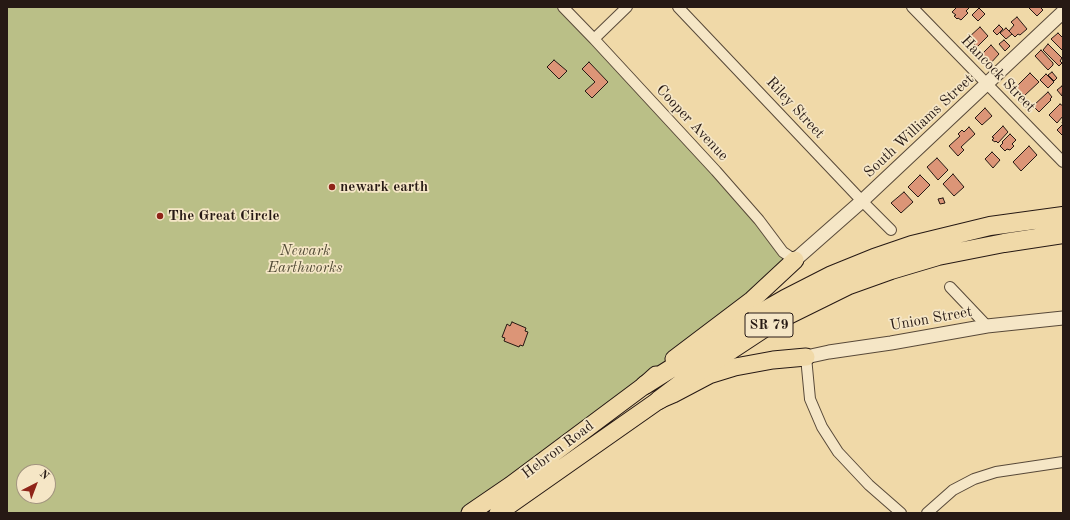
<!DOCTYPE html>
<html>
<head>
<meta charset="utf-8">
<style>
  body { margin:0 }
  #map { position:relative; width:1070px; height:520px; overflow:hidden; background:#f0d9a8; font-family:"Old Standard TT",serif }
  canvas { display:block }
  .frame { position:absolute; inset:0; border:8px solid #261914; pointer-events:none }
  .north { position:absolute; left:16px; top:464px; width:40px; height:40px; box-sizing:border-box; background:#f5e6c6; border:1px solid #a2947f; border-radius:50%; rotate:42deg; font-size:11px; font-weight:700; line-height:16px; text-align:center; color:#261914 }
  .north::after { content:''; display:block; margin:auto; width:14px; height:18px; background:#8f2418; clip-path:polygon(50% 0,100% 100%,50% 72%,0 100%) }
</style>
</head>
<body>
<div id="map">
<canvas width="1070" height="520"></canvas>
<div class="frame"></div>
<div class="north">N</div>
</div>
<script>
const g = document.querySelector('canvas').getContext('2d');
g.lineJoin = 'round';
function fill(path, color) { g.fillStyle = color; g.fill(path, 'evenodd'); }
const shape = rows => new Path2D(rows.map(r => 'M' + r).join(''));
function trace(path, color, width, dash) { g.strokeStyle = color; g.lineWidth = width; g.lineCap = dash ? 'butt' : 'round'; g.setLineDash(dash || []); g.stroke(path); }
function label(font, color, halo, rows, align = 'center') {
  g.font = font + ' "Old Standard TT",serif'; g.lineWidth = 3.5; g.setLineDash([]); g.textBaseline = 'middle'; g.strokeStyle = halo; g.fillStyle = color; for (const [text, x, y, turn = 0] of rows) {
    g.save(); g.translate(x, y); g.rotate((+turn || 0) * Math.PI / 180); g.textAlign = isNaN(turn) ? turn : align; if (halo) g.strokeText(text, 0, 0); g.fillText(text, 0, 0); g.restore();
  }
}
const green = shape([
  [7,7,563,7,795,260,752,300,470,513,7,513],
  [24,472,48,472,48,496,24,496]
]);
const building = shape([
  [957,7,970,7,966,11,968,13,961,20,958,18,957,19,954,16,956,15,952,12,957,7],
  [1028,7,1040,7,1043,10,1037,16,1028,7],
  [979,8,985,14,978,21,972,15,979,8],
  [1017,17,1027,29,1020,35,1018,34,1015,37,1009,31,1014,25,1011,22,1017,17],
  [999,25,1003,29,997,35,993,31,999,25],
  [980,27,988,36,977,47,968,38,980,27],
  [1006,28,1012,34,1006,39,1000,33,1006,28],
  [1058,33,1063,38,1063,51,1051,39,1058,33],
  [1004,40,1010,46,1005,51,999,44,1004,40],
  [1048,44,1062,58,1060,61,1062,63,1059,66,1043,50,1048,44],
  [991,45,999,54,989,65,980,56,991,45],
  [1041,50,1053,63,1053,65,1048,70,1035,56,1041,50],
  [554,60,567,71,559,79,547,67,554,60],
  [589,62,608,82,592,98,585,91,595,82,582,69,589,62],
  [1052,72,1057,78,1054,81,1048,75,1052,72],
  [1030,73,1039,82,1024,96,1016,87,1030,73],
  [1046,74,1054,82,1048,88,1040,80,1046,74],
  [1062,86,1063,87,1062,96,1057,90,1062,86],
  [1048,92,1052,97,1050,99,1051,100,1039,112,1033,106,1048,92],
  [1060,104,1063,106,1063,116,1057,123,1049,115,1060,104],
  [985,108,992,116,982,125,975,118,985,108],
  [1063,121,1063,136,1057,130,1063,124,1062,123,1063,121],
  [1003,126,1008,132,998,143,996,141,995,142,992,140,994,138,992,137,1003,126],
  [969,127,975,134,961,147,964,150,958,156,949,146,960,136,958,134,962,130,964,132,969,127],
  [1010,134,1016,140,1012,144,1014,146,1010,150,1007,149,1005,151,1000,146,1003,143,1002,142,1010,134],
  [1029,146,1037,155,1021,171,1013,162,1029,146],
  [992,152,1000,160,993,168,985,159,992,152],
  [937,158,948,170,938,180,927,167,937,158],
  [953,174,964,187,954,196,943,184,953,174],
  [920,175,930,185,918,197,908,187,920,175],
  [904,192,913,202,901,213,891,203,904,192],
  [943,198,945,203,940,204,938,199,943,198],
  [512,322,526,328,525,331,528,332,523,346,520,345,519,347,504,341,505,338,502,337,507,324,510,326,512,322]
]);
const minor = shape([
  [563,7,594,39,716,171,759,220,783,252,795,260],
  [678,7,862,201,891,230],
  [912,7,1063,162],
  [594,39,627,7],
  [950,287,987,326],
  [806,357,810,399,822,427,838,452,869,485,901,513],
  [927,513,953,490,974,479,996,472,1063,462]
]);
const tertiary = shape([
  [795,260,862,201,1063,12],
  [806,357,829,352,891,343,987,326,1063,318]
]);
const trunk = shape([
  [674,359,752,300,795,260],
  [470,513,511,485,645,385,656,375],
  [498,513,659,400,673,394,709,375,735,367,773,360,806,357]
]);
const motorway = shape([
  [645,385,750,319,785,299,832,275,874,258,912,245,990,226,1063,216],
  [659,400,687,379,772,323,849,285,891,270,938,256,1004,243,1063,234]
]);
const markers = [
  [332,187,4,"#8f2418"],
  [160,216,4,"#8f2418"]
];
const shields = [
  [769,325,48]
];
const shieldNames = [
  ["SR 79",769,325]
];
const streetNames = [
  ["Hancock Street",998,74,46],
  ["Riley Street",795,108,47],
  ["Cooper Avenue",692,123,47],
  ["South Williams Street",919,126,-43],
  ["Union Street",931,319,-10],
  ["Hebron Road",558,450,-37]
];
const poiNames = [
  ["newark earth",340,187],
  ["The Great Circle",168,216]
];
const parkNames = [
  ["Newark",305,251],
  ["Earthworks",305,268]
];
fill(green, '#babf87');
fill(building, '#dc9577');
trace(building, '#261914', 1);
trace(minor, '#584939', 12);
trace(tertiary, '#584939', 15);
trace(trunk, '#261914', 19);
trace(motorway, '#261914', 20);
trace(minor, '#f5e6c6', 10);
trace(tertiary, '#f5e6c6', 13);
trace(trunk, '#f0d9a8', 17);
trace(motorway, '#f0d9a8', 18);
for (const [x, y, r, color] of markers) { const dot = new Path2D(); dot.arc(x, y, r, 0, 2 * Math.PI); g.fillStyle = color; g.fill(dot); trace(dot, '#f5e6c6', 1.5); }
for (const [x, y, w] of shields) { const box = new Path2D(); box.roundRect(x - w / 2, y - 12, w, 24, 3); g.fillStyle = '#f5e6c6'; g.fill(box); trace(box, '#261914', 1); }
label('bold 14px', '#261914', null, shieldNames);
label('15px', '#261914', '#f5e6c6', streetNames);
label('bold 15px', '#261914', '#f5e6c6', poiNames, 'left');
label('italic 15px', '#524b36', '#f5e6c6', parkNames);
</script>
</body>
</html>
